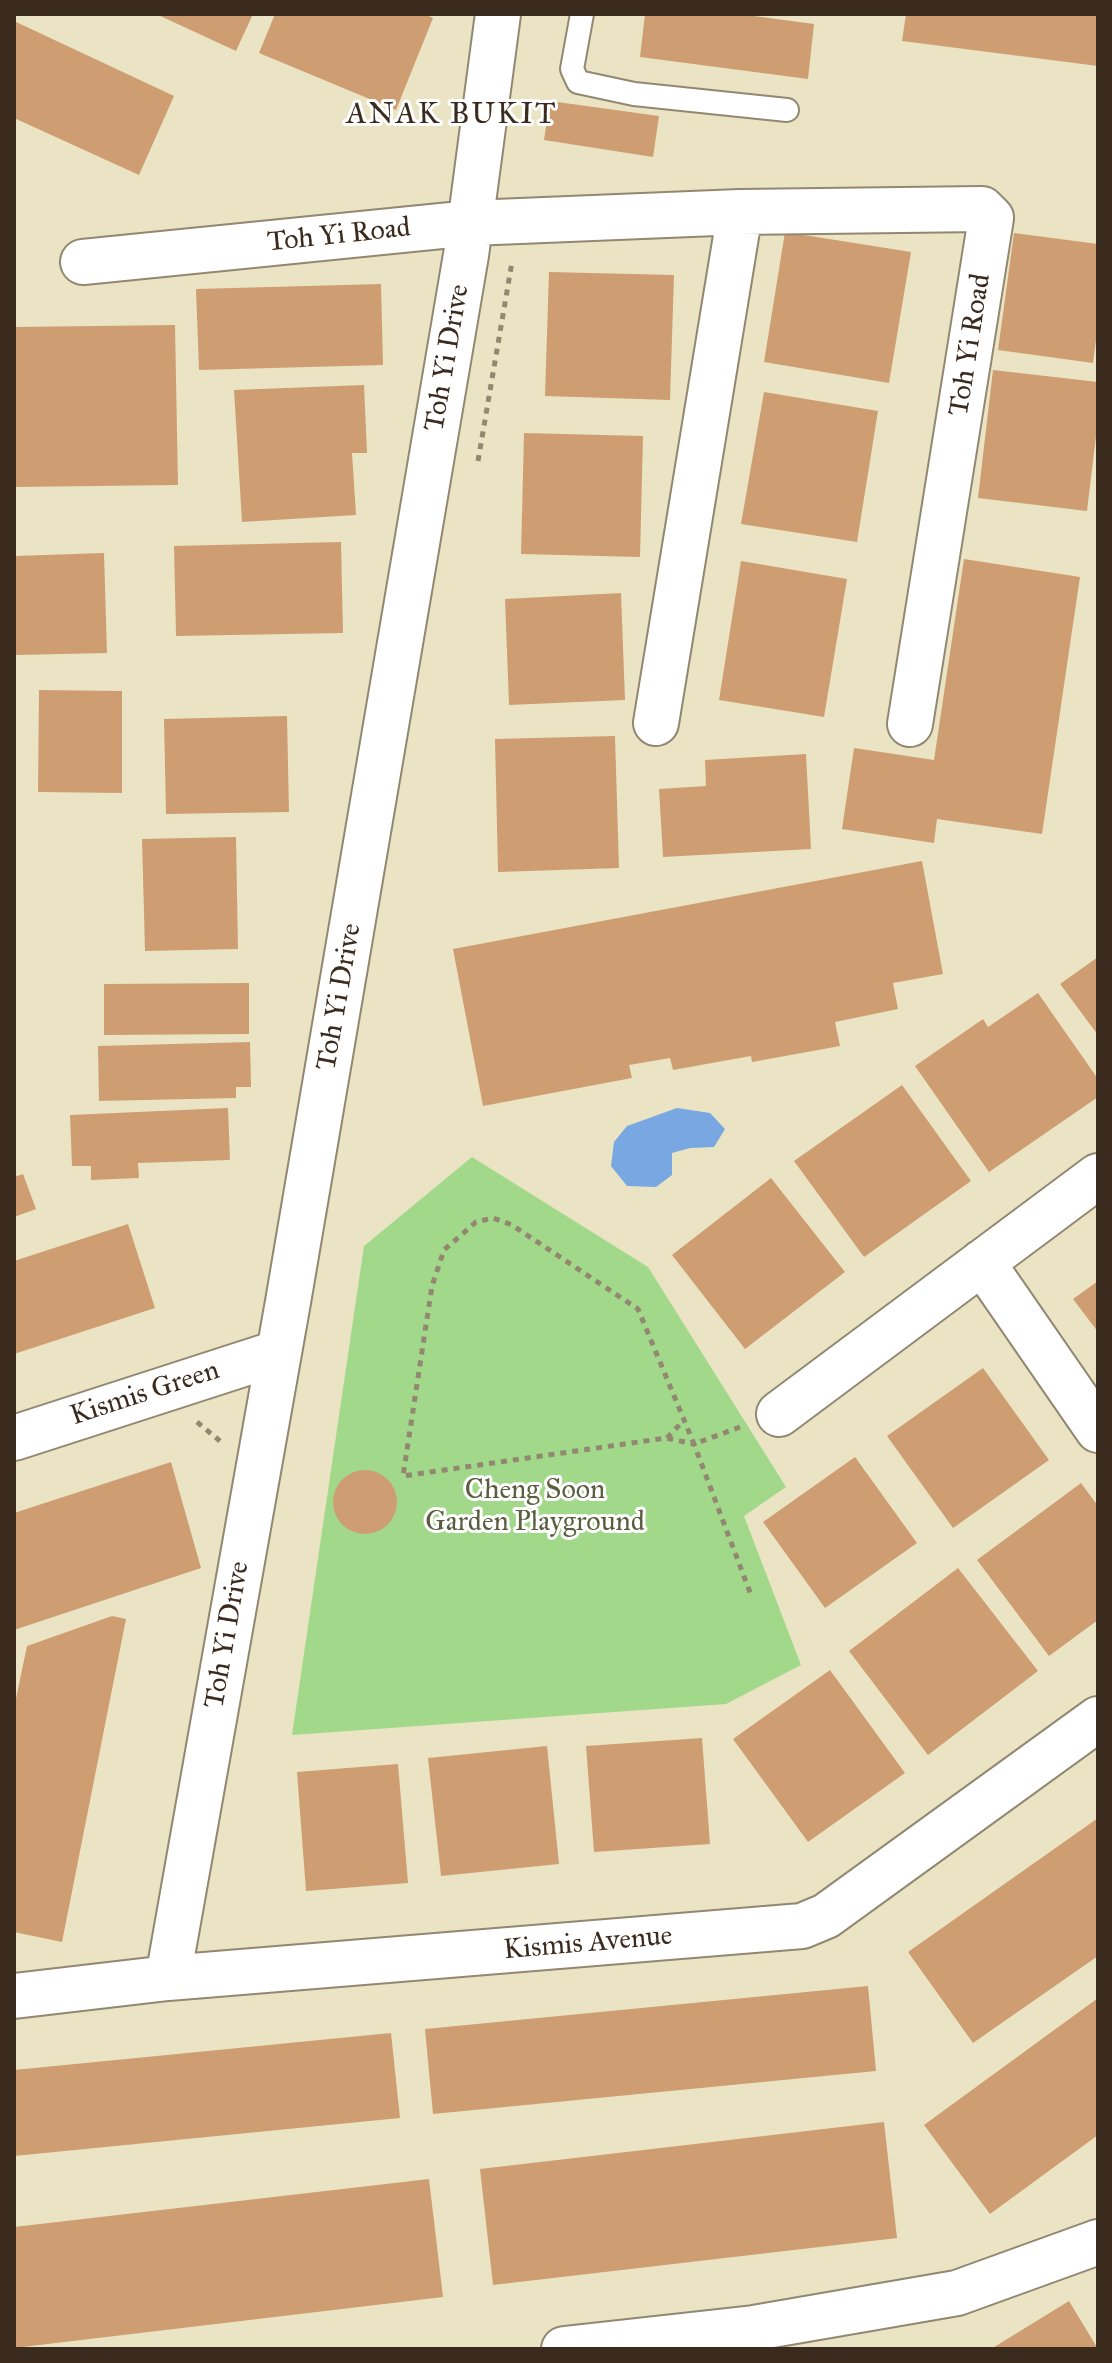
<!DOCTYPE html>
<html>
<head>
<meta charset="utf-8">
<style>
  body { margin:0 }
  #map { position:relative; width:1112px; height:2363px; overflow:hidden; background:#eae4c4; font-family:"IM FELL Great Primer",serif }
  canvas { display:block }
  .frame { position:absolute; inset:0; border:16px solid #3b2a1e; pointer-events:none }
</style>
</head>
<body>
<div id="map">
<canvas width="1112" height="2363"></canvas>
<div class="frame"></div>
</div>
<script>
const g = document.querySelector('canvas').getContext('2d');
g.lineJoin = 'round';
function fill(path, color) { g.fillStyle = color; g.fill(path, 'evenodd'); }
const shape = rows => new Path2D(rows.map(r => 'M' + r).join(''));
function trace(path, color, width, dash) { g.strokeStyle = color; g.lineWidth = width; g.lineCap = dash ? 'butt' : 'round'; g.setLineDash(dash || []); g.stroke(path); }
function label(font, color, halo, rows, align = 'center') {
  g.font = font + ' "IM FELL Great Primer",serif'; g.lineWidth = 6; g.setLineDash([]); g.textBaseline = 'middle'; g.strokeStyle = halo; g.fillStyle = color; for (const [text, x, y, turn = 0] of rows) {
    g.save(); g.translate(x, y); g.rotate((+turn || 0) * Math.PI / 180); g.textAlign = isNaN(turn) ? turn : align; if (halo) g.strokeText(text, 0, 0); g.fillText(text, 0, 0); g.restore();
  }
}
const green = shape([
  [472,1157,648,1267,786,1487,744,1516,801,1665,726,1704,292,1735,364,1246]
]);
const water = shape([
  [677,1108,710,1113,725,1129,714,1147,690,1148,672,1153,672,1175,656,1187,627,1186,611,1166,614,1142,627,1126]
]);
const building = shape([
  [156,14,253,14,236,51],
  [275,14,424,14,433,18,396,110,259,53],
  [645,14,739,14,814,24,808,79,640,57],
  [906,14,1098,14,1098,66,902,41],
  [14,21,174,96,139,175,14,118],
  [550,101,659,116,653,157,544,140],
  [785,232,911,252,889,383,764,362],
  [1014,233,1098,244,1098,325,1093,363,998,350],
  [549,272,674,275,670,400,545,396],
  [381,284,383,365,199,370,196,289],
  [175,325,178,485,14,487,14,327],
  [993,370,1098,382,1098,420,1087,511,978,498],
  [364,385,367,453,352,453,356,515,242,522,234,390],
  [764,392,878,411,857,542,741,524],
  [524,433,643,436,640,557,521,554],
  [341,542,343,633,176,636,174,546],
  [104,553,107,653,16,655,14,556],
  [964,559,1080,577,1042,834,937,819,934,843,842,829,854,748,934,760],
  [741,561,847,579,824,717,719,700],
  [621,593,625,700,509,705,505,599],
  [39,690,122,691,122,793,38,792],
  [287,716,289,812,166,814,164,719],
  [615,736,619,868,498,872,495,739],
  [806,754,811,849,663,857,659,789,706,786,705,760],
  [236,837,238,949,145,951,142,839],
  [922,861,943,974,893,983,898,1009,835,1022,840,1046,752,1062,751,1056,673,1070,670,1058,629,1065,632,1078,483,1106,453,949],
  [1098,957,1098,1035,1060,984],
  [249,983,249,1034,104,1035,104,984],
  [1038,993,1098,1079,1098,1097,989,1172,915,1066,983,1019,988,1027],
  [250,1042,251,1087,236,1087,236,1098,99,1101,98,1046],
  [902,1085,971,1181,864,1257,794,1161],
  [228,1108,230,1160,138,1163,139,1178,91,1180,91,1166,72,1166,70,1115],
  [23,1174,36,1209,14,1217,14,1177],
  [771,1178,845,1272,745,1349,672,1255],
  [128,1224,155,1308,14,1354,14,1261],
  [1098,1281,1098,1332,1073,1299],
  [983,1368,1049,1460,953,1528,887,1436],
  [855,1457,917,1543,825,1608,763,1522],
  [171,1462,201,1568,14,1630,14,1513],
  '333 1502a32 32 0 1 1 64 0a32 32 0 1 1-64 0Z',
  [1081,1483,1098,1506,1098,1620,1049,1656,977,1560],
  [958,1568,1038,1671,928,1755,849,1651],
  [112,1616,126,1619,62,1942,14,1932,14,1708,27,1646],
  [830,1670,905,1773,808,1842,733,1739],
  [702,1738,710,1844,594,1852,586,1746],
  [547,1746,559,1864,441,1876,428,1758],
  [398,1764,408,1883,306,1891,297,1772],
  [1098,1818,1098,1956,973,2043,908,1952],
  [868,1986,876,2071,433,2114,425,2029],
  [1098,1998,1098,2135,990,2214,924,2125],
  [391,2033,400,2118,14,2156,14,2070],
  [884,2122,897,2238,493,2285,480,2169],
  [429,2179,443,2297,14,2348,14,2227],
  [1069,2301,1098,2349,991,2349]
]);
const path = shape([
  [478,461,512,262],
  [197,1422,220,1441],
  [740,1427,694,1444,638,1309,512,1225,493,1218,476,1222,444,1250,432,1286,403,1476,666,1438,694,1444,751,1595],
  [667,1438,684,1420]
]);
const service = shape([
  [582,14,572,69,578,82,634,94,787,110]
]);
const minor = shape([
  [83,262,471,223,740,212,982,209,991,218,910,724],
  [656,723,740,212],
  [982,1262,1098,1430],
  [779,1414,1098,1176],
  [14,1438,277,1353],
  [168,1978,288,1302,466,255,498,14],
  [14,1996,168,1978,802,1926,826,1916,1098,1719],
  [564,2349,754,2328,957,2293,1098,2242]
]);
const streetNames = [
  ["Toh Yi Road",339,236,-6],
  ["Toh Yi Road",971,345,-81],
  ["Toh Yi Drive",448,358,-80],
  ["Toh Yi Drive",340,997,-80],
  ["Kismis Green",145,1394,-18],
  ["Toh Yi Drive",228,1635,-80],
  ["Kismis Avenue",588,1944,-5]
];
const parkNames = [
  ["Cheng Soon",535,1491],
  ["Garden Playground",535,1523]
];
const neighbourhoodNames = [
  ["ANAK BUKIT",452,116]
];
fill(green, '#a1d88a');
fill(water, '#78a7e2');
fill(building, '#ce9e72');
trace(service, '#928771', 26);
trace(minor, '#928771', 48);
trace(path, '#928771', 5, [6, 6]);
trace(service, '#fff', 22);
trace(minor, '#fff', 44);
label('28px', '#3b2a1e', '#fff', streetNames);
label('28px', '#5a5e3e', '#fff', parkNames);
g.letterSpacing = '2px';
label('30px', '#3b2a1e', '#fff', neighbourhoodNames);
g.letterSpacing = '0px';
</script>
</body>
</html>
